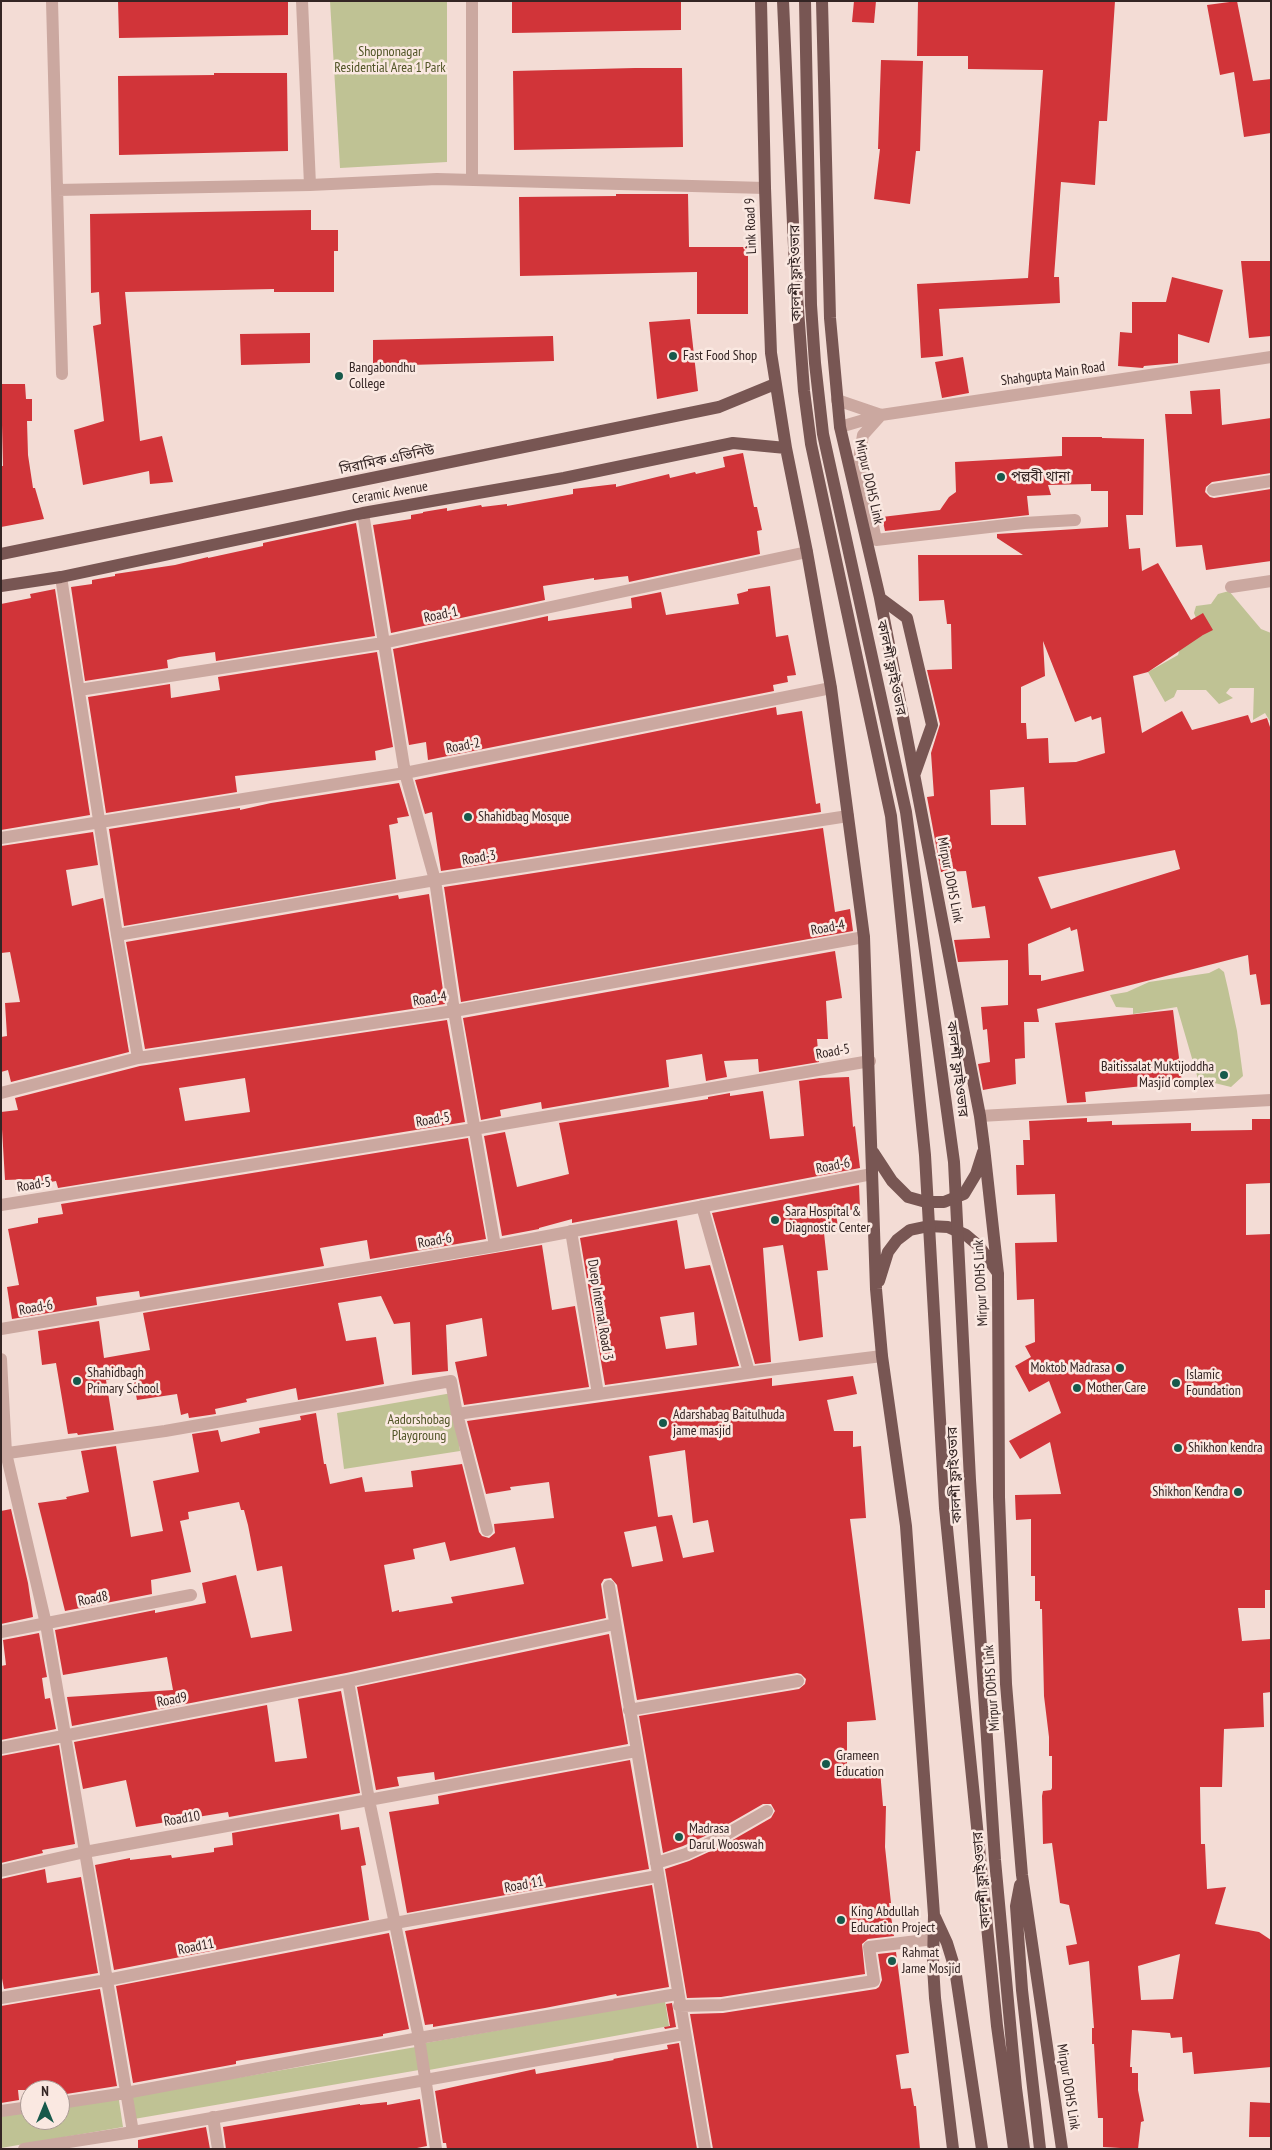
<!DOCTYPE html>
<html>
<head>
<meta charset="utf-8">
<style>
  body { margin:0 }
  #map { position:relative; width:1272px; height:2150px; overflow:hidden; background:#f3dcd5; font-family:"PT Sans Narrow",sans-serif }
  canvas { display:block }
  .frame { position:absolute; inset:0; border:2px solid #342524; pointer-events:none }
  .north { position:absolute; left:20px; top:2080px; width:50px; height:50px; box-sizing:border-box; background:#fae8e1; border:1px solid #ab9a95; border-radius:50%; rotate:0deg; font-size:14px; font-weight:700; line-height:20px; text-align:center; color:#342524 }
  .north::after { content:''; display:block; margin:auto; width:18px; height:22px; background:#17594b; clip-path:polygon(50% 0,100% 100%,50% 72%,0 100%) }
</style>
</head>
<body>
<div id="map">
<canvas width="1272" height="2150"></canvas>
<div class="frame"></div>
<div class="north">N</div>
</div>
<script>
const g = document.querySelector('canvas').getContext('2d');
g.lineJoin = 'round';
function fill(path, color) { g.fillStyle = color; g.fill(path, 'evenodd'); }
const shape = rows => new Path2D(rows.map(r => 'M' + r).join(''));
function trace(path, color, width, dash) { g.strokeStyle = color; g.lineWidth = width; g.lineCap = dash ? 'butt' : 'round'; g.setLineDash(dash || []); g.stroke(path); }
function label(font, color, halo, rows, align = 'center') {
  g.font = font + ' "PT Sans Narrow","Noto Sans Bengali",sans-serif'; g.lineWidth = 5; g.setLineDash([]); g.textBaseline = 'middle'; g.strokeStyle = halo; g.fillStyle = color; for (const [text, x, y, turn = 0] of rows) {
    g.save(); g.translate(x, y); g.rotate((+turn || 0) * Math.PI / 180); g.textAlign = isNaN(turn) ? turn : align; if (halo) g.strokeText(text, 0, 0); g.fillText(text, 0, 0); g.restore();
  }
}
const green = shape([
  [330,1,447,1,447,162,340,168],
  [1229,591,1261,629,1271,633,1271,723,1265,713,1253,720,1254,688,1230,688,1226,693,1233,698,1219,704,1206,690,1177,690,1174,697,1165,702,1148,672,1178,655,1182,642,1203,635,1194,613,1196,606,1211,604,1218,594],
  [1219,968,1224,972,1228,989,1237,1031,1243,1076,1231,1087,1198,1079,1177,1007,1133,1014,1133,1008,1116,1007,1110,995,1127,992,1149,982,1209,973],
  [452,1393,460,1451,344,1469,337,1413],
  [665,2001,669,2026,429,2070,425,2043],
  [416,2047,419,2070,134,2119,131,2096],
  [118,2094,123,2127,1,2148,1,2114,30,2109,30,2120,60,2120,60,2104]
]);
const building = shape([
  [118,1,288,1,288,35,119,38],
  [512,1,681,1,681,30,512,33],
  [854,1,876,1,874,23,852,22],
  [918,1,1115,1,1107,121,1099,121,1095,185,1061,182,1054,277,1059,277,1060,303,939,309,943,356,921,358,917,284,1028,278,1043,70,968,69,968,56,917,56],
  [1237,1,1253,81,1271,79,1271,133,1244,137,1234,72,1220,75,1207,5],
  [881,60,923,61,920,151,916,151,910,204,874,199,880,149,878,149],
  [635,68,682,68,683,147,514,150,513,71],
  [214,73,287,73,288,151,119,155,118,76,214,75],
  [616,194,688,194,689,247,748,247,748,314,697,314,697,272,520,276,519,197,616,196],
  [311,210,311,230,338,230,338,251,334,251,334,292,274,292,274,289,125,292,140,441,162,436,173,482,150,484,149,471,83,485,74,430,104,421,93,326,101,324,99,292,91,293,90,214],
  [1241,261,1271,261,1271,336,1249,338],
  [1172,277,1223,290,1209,343,1178,334,1178,363,1144,366,1143,368,1118,366,1120,332,1132,333,1132,302,1166,302],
  [690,319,698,391,657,399,649,322],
  [310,333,310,363,241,365,240,334],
  [553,336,554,361,373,366,373,340],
  [963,357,969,393,942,398,935,362],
  [1,384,25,384,26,399,32,399,32,421,27,421,28,455,33,488,35,488,44,519,1,527,1,466,3,466],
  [1220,389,1222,425,1271,418,1271,473,1212,482,1206,487,1205,492,1210,497,1214,498,1271,489,1271,561,1206,570,1202,545,1176,547,1165,414,1192,414,1190,391],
  [1062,437,1102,437,1102,438,1144,439,1143,515,1126,515,1129,549,1140,548,1142,571,1158,563,1191,620,1203,613,1213,630,1203,635,1148,672,1133,676,1142,733,1182,711,1192,730,1248,715,1251,723,1267,718,1271,730,1271,1004,1261,1005,1256,974,1250,975,1248,955,1037,1009,1039,1022,1024,1022,1025,1058,1015,1059,1016,1084,983,1090,978,1064,990,1062,987,1029,983,1030,981,1007,1008,1005,1008,960,958,962,954,940,990,938,985,906,972,908,966,871,941,872,927,797,934,796,931,753,940,724,927,670,952,669,951,624,947,624,944,600,919,601,918,555,1023,555,997,538,997,534,1108,527,1108,491,1091,491,1091,484,1048,485,1051,495,1027,496,1029,515,885,531,882,517,940,510,949,497,956,492,955,462,1062,456],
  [1043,641,1075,722,1091,716,1092,720,1101,717,1105,753,1076,762,1049,763,1048,738,1027,739,1026,723,1021,723,1021,687,1045,676],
  [1024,787,1026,825,991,825,990,790],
  [1175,850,1180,869,1051,909,1038,877],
  [1070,927,1071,931,1077,929,1084,971,1041,981,1041,975,1029,975,1028,944],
  [743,453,754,507,757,507,762,530,757,531,760,554,629,582,628,576,594,580,594,578,543,586,545,600,391,633,373,525,411,519,411,515,423,513,423,512,447,508,447,511,481,505,482,507,507,504,507,506,573,494,573,489,616,484,616,487,669,474,670,478,695,472,696,474,725,467,723,457],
  [356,523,375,636,216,661,215,652,179,657,167,660,168,668,85,681,71,587,92,584,92,580,115,576,115,574,175,565,208,557,208,558,263,546,263,543],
  [770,586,776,637,788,635,796,675,787,676,788,682,773,685,774,691,428,760,426,742,409,745,393,649,548,616,548,621,632,608,631,598,661,592,666,615,739,604,737,594,748,591,748,589],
  [55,589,90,815,1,830,1,604,31,598,30,594],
  [377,652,393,747,375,751,376,760,235,776,237,792,106,813,88,697,170,684,171,698,220,690,218,677],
  [776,707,777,715,802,711,816,804,820,803,821,812,441,871,432,812,425,814,415,780],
  [399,783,409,816,397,818,398,823,389,825,396,879,124,926,109,829,240,808,240,810,271,803],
  [823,828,835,912,850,909,853,931,461,1002,444,887],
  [93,832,98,865,66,870,72,906,103,898,129,1052,11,1082,8,1070,1,1072,1,1037,7,1036,5,1003,20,1002,10,952,1,953,1,846],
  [429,894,445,1004,145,1049,126,942,398,895,399,899],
  [835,951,842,998,826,1001,828,1039,817,1039,819,1062,759,1072,758,1059,724,1061,727,1077,706,1081,702,1054,666,1060,669,1087,542,1109,541,1102,500,1110,501,1116,481,1120,463,1018],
  [1173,1010,1182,1082,1085,1092,1086,1102,1067,1103,1055,1023],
  [447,1020,465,1122,58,1188,56,1181,34,1185,33,1179,5,1180,1,1112,18,1110,15,1098,140,1066],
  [245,1078,250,1112,185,1121,179,1088],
  [849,1077,853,1127,855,1126,860,1168,572,1223,572,1219,539,1228,539,1229,502,1236,484,1136,505,1132,517,1187,569,1174,559,1123,708,1099,708,1097,730,1093,730,1096,763,1091,770,1139,804,1136,799,1081,820,1078],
  [1087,1118,1087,1122,1112,1121,1112,1125,1191,1123,1191,1131,1252,1130,1252,1119,1271,1119,1271,1183,1246,1184,1246,1235,1271,1234,1271,1590,1265,1590,1265,1608,1238,1608,1242,1641,1271,1639,1271,1692,1263,1693,1264,1727,1224,1729,1222,1787,1200,1787,1201,1844,1205,1844,1207,1889,1226,1887,1215,1924,1259,1932,1271,1940,1271,2067,1194,2074,1192,2052,1183,2053,1182,2037,1171,2038,1170,2033,1132,2030,1130,2067,1132,2067,1132,2073,1138,2073,1138,2090,1144,2121,1141,2122,1138,2149,1103,2147,1103,2118,1098,2118,1094,2044,1092,2044,1092,2028,1094,2028,1089,1961,1069,1965,1066,1946,1077,1944,1069,1905,1060,1903,1052,1843,1043,1844,1042,1796,1043,1791,1051,1790,1052,1788,1052,1756,1049,1756,1049,1737,1044,1696,1042,1609,1040,1609,1040,1601,1035,1601,1035,1576,1031,1576,1031,1519,1016,1520,1015,1495,1061,1494,1050,1442,1020,1459,1009,1441,1061,1413,1049,1381,1029,1392,1015,1366,1031,1357,1025,1346,1035,1342,1034,1299,1017,1300,1015,1243,1057,1242,1055,1194,1017,1195,1016,1165,1024,1165,1023,1140,1030,1140,1029,1121],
  [1180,1954,1173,1999,1141,2000,1138,1966],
  [468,1138,486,1239,370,1259,367,1240,320,1248,324,1266,140,1297,139,1291,96,1297,97,1305,12,1319,7,1287,19,1285,8,1229,38,1223,38,1218,63,1214,61,1204],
  [859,1185,860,1209,835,1211,839,1230,824,1233,828,1270,817,1271,823,1337,799,1341,783,1245,763,1248,771,1362,755,1364,712,1213],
  [677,1220,685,1269,710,1265,739,1366,605,1385,580,1238],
  [694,1312,697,1345,666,1349,660,1317],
  [542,1245,552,1310,575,1306,589,1387,464,1405,455,1362,487,1356,482,1318,446,1325,448,1371,412,1375,410,1322,394,1324,381,1296,338,1303,346,1341,376,1337,384,1384,298,1400,296,1388,246,1399,247,1402,215,1409,216,1414,189,1418,188,1413,181,1415,177,1394,137,1400,132,1375,106,1380,114,1430,78,1435,77,1433,68,1434,56,1363,42,1365,38,1331,99,1321,104,1358,150,1350,143,1313],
  [853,1376,857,1394,827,1400,834,1431,853,1431,853,1447,861,1446,866,1518,850,1519,876,1720,847,1722,847,1770,850,1770,850,1773,880,1770,883,1806,886,1806,885,1847,891,1903,889,1903,894,1936,868,1939,862,1944,865,1974,721,1997,687,1998,665,1869,689,1861,724,1845,771,1818,775,1811,771,1804,763,1804,716,1831,683,1846,663,1853,639,1716,799,1689,805,1684,806,1679,801,1674,797,1673,637,1700,617,1585,611,1578,604,1579,601,1584,606,1618,346,1673,72,1726,67,1697,173,1690,167,1657,63,1675,55,1630,155,1610,155,1613,206,1603,202,1583,236,1575,251,1638,292,1631,282,1566,257,1571,248,1525,244,1510,241,1510,239,1502,188,1512,189,1519,180,1521,191,1572,151,1580,152,1594,65,1611,38,1503,67,1499,66,1497,89,1492,81,1451,116,1446,131,1537,163,1531,153,1481,199,1472,192,1434,218,1430,221,1442,260,1433,259,1428,301,1420,300,1416,316,1413,324,1464,326,1464,330,1484,362,1477,365,1492,413,1487,411,1471,462,1464,479,1532,482,1536,489,1538,495,1533,494,1524,554,1518,549,1482,510,1487,511,1490,486,1494,467,1421,772,1378,772,1386],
  [685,1450,693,1523,708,1520,714,1552,683,1558,672,1515,658,1517,649,1456],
  [656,1526,663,1561,632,1567,624,1532],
  [445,1542,450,1561,515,1547,524,1584,451,1597,453,1603,399,1612,399,1610,392,1612,384,1565,415,1559,413,1549],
  [11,1509,28,1583,33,1617,1,1624,1,1511],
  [39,1633,47,1677,42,1678,45,1699,50,1698,56,1729,1,1740,1,1666,6,1665,3,1640],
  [609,1634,628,1744,435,1780,434,1772,397,1777,399,1786,376,1790,357,1687],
  [341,1691,360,1793,229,1817,228,1812,136,1827,126,1780,83,1789,74,1742,267,1705,275,1762,307,1758,298,1699],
  [59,1745,75,1844,42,1850,43,1853,1,1863,1,1756],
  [630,1760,649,1869,407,1913,389,1812,439,1804,438,1796],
  [339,1814,341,1830,359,1827,366,1865,361,1866,369,1920,114,1970,95,1865,130,1858,130,1860,171,1855,172,1858,214,1852,214,1848,233,1845,232,1833],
  [45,1869,47,1883,81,1877,98,1973,4,1989,1,1973,1,1879],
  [652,1885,669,1987,617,1996,616,1994,545,2008,433,2027,433,2024,425,2025,405,1931],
  [389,1933,409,2029,383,2034,383,2036,236,2061,236,2064,133,2083,116,1986],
  [896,1952,909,2053,896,2055,901,2089,911,2088,914,2106,916,2106,920,2149,713,2149,690,2014,723,2013,876,1989,879,1987,882,1980,878,1954],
  [100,1989,117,2086,60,2095,60,2090,18,2090,19,2100,1,2103,1,2006],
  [672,2003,676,2027,665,2029,664,2027,670,2026,666,2004],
  [679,2043,697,2149,447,2149,446,2143,443,2143,435,2091,535,2069,536,2074,614,2060,613,2059,668,2049,667,2045],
  [420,2099,427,2146,412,2149,226,2149,223,2127,360,2104,360,2105,387,2102,387,2105],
  [1250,2102,1271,2103,1271,2137,1249,2137],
  [206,2127,210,2149,138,2149,138,2140]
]);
const minor = shape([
  [52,1,62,374],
  [302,1,310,185],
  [472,179,472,1],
  [57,190,310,185,437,179,765,188],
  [837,400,881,415,863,435,859,460,876,540,1024,523,1075,520],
  [840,427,881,415,1271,357],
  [1213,490,1271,481],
  [363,513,405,773,435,880,454,1011,495,1246],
  [61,577,117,935,138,1058],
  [1231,587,1271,581],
  [79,690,383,643,807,552],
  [1,838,405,773,831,688],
  [117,935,435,880,848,816],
  [1,1093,138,1058,454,1011,864,937],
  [980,1116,1271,1100],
  [1,1205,474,1129,870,1061],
  [702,1206,749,1372],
  [571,1231,598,1394],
  [1,1329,495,1246,872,1174],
  [1,1359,6,1453,46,1624,133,2132],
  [457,1414,487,1530],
  [1,1454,165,1431,451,1381,457,1414,761,1371,882,1356],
  [609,1586,705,2149],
  [1,1632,191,1595],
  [348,1681,369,1800,419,2038,436,2149],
  [629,1710,798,1681],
  [1,1748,348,1681,615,1624],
  [656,1863,686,1854,720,1838,767,1811],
  [1,1871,85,1852,636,1751],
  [1,1998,107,1980,395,1923,658,1876],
  [679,2006,722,2005,874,1981,869,1947,933,1939],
  [60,2103,126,2093,419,2038,677,1994],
  [1,2111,30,2107],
  [213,2117,218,2149],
  [24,2149,133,2132,684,2034]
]);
const major = shape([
  [761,1,765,188,771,353,786,448,807,552,831,688,864,937,876,1289,882,1356,906,1526,934,1915,933,1966,935,1998,953,2149],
  [822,1,830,318,840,427,880,598,980,1116,984,1147,998,1274,999,1497,1006,1684,1022,1875,1062,2149],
  [1,554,719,407,775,384],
  [1,586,61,577,363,513,564,478,733,443,786,448],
  [880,598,907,618,932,725,915,773],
  [873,1152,892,1181,908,1197,926,1202,944,1202,964,1194,976,1174,983,1152],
  [879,1281,888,1252,897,1240,910,1230,929,1226,948,1227,966,1235,979,1246,998,1273],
  [1020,1885,1016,1906,1022,1990,1040,2149],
  [935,1917,947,1943,955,1969,982,2149]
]);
const majorBridge = shape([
  [783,1,795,269,804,391,811,444,891,816,925,1155,945,1508,997,2026,1014,2149],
  [805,1,811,305,815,363,823,434,906,812,954,1162,970,1480,995,1860,1016,2088,1024,2149]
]);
const markers = [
  [673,356,5,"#17594b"],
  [339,376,5,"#17594b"],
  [1001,477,5,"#17594b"],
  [468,817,5,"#17594b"],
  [1224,1075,5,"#17594b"],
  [775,1220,5,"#17594b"],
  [1120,1368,5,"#17594b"],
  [77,1381,5,"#17594b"],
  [1176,1383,5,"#17594b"],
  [1077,1388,5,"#17594b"],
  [663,1423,5,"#17594b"],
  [1178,1448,5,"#17594b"],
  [1238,1492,5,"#17594b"],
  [826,1764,5,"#17594b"],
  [679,1837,5,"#17594b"],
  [841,1920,5,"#17594b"],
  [892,1961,5,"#17594b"]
];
const parkNames = [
  ["Shopnonagar",390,52],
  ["Residential Area 1 Park",390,68],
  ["Aadorshobag",419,1420],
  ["Playgroung",419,1436]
];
const streetNames = [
  ["Link Road 9",751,226,-92],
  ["কালশী ফ্লাইওভার",796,273,-91],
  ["Shahgupta Main Road",1053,374,-8],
  ["সিরামিক এভিনিউ",387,460,-12],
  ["Mirpur DOHS Link",869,482,77],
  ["Ceramic Avenue",390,493,-10],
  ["Road-1",441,615,-12],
  ["কালশী ফ্লাইওভার",891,668,78],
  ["Road-2",463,746,-11],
  ["Road-3",479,858,-9],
  ["Mirpur DOHS Link",950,880,79],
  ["Road-4",828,928,-10],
  ["Road-4",430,999,-9],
  ["Road-5",833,1052,-10],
  ["কালশী ফ্লাইওভার",957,1069,83],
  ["Road-5",433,1120,-9],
  ["Road-6",833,1166,-11],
  ["Road-5",34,1185,-9],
  ["Road-6",435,1241,-10],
  ["Mirpur DOHS Link",981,1283,-93],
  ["Road-6",36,1308,-10],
  ["Duep Internal Road 3",600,1310,81],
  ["কালশী ফ্লাইওভার",955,1475,-93],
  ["Road8",93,1599,-11],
  ["Mirpur DOHS Link",992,1688,-94],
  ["Road9",172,1700,-11],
  ["Road10",182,1819,-10],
  ["কালশী ফ্লাইওভার",982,1880,-95],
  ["Road 11",524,1885,-10],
  ["Road11",196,1947,-11],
  ["Mirpur DOHS Link",1068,2087,81]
];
const poiNames = [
  ["Fast Food Shop",683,356],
  ["Bangabondhu",349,368],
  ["College",349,384],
  ["পল্লবী থানা",1011,477],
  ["Shahidbag Mosque",478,817],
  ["Baitissalat Muktijoddha",1214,1067,"right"],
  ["Masjid complex",1214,1083,"right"],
  ["Sara Hospital &",785,1212],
  ["Diagnostic Center",785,1228],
  ["Moktob Madrasa",1110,1368,"right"],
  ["Shahidbagh",87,1373],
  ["Primary School",87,1389],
  ["Islamic",1186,1375],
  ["Foundation",1186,1391],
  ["Mother Care",1087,1388],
  ["Adarshabag Baitulhuda",673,1415],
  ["jame masjid",673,1431],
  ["Shikhon kendra",1188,1448],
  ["Shikhon Kendra",1228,1492,"right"],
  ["Grameen",836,1756],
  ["Education",836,1772],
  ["Madrasa",689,1829],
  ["Darul Wooswah",689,1845],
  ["King Abdullah",851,1912],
  ["Education Project",851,1928],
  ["Rahmat",902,1953],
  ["Jame Mosjid",902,1969]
];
fill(green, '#bfc294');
fill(building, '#d13439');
trace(minor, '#cba8a0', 12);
trace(major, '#785653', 12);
trace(majorBridge, '#785653', 12);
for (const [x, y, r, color] of markers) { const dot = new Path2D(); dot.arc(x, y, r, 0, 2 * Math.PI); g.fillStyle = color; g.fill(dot); trace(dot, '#fae8e1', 2); }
label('14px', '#505426', '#fae8e1', parkNames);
label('14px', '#342524', '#fae8e1', streetNames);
label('14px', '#342524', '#fae8e1', poiNames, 'left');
</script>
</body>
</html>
